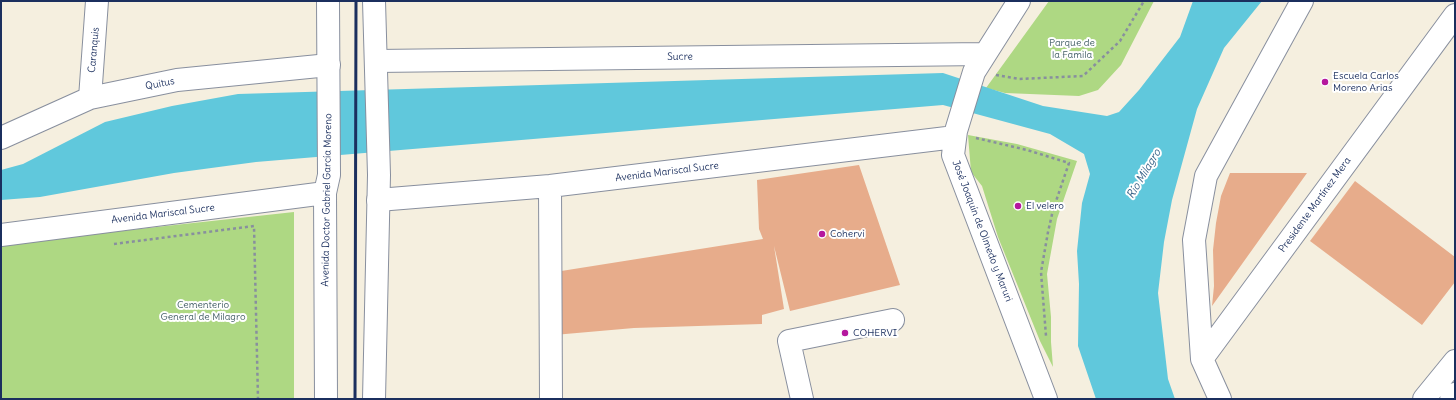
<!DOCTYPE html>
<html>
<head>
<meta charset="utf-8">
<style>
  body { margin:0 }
  #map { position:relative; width:1456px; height:400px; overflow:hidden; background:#f5efdf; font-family:Delius,sans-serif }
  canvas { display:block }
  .frame { position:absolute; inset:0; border:2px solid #1b2f5e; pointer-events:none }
</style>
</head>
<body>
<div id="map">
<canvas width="1456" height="400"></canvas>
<div class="frame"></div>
</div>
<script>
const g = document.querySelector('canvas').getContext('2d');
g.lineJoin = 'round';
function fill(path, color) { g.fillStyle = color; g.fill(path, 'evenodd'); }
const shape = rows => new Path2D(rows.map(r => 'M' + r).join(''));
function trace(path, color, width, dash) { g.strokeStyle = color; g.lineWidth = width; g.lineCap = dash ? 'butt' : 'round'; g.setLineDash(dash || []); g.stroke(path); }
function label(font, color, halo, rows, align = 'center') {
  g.font = font + ' Delius,sans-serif'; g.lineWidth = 4; g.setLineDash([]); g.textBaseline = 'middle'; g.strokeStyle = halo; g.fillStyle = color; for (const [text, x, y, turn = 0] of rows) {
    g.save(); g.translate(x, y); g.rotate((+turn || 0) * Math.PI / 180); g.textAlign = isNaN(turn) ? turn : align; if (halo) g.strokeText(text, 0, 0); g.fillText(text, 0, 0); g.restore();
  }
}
const green = shape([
  [1049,1,1154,1,1121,65,1098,90,1079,96,1005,93,986,88],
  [968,135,1017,144,1077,161,1057,219,1047,274,1051,317,1051,342,1053,367,1040,341,998,237,982,186,971,172],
  [294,212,294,399,1,399,1,244]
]);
const water = shape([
  [1193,1,1262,1,1224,48,1197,109,1172,200,1164,242,1158,293,1168,379,1175,399,1096,399,1078,346,1079,284,1077,251,1082,203,1090,174,1084,154,1050,134,943,105,256,162,174,173,40,197,1,200,1,170,23,164,105,122,172,106,238,94,943,73,1043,106,1107,116,1119,112,1139,90,1180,37]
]);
const building = shape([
  [859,165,900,285,790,311,774,246,784,309,762,315,762,324,634,328,554,335,555,272,763,239,759,229,757,180],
  [1230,173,1307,173,1212,306,1214,286,1213,250,1216,223,1221,196],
  [1355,181,1455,257,1455,282,1422,325,1310,241]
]);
const path = shape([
  [996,75,1019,79,1083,76,1120,41,1144,1],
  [976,138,1027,150,1069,163,1053,210,1048,232,1041,272,1046,336],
  [114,244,254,226,258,399]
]);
const minor = shape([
  [1019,1,974,72,956,131,953,155,1046,399],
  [376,61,984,54],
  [90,98,97,1],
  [1,138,90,98,177,80,329,65],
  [550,186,551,399],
  [378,200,550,186,955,137],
  [1202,359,1455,15],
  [802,399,789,341,893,320],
  [1220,399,1202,359,1194,240,1206,176,1302,1]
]);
const major = shape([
  [1,235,325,193],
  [326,399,325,193,329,175,328,1],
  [374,399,379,175,374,1],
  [1424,399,1455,361],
  [1451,399,1455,394]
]);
const rail = shape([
  [355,399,356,1]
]);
const markers = [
  [1325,82,4,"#b5179e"],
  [1018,206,4,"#b5179e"],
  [822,234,4,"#b5179e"],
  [845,333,4,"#b5179e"]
];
const parkNames = [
  ["Parque de",1072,43],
  ["la Famila",1072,55],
  ["Cementerio",203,305],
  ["General de Milagro",203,317]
];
const streetNames = [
  ["Caranquis",94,50,-85],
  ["Sucre",680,57,-1],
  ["Quitus",160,84,-11],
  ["Avenida Mariscal Sucre",667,172,-7],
  ["Avenida Doctor Gabriel García Moreno",327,200,-89],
  ["Presidente Martínez Mera",1315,205,-54],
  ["Avenida Mariscal Sucre",163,214,-7],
  ["José Joaquín de Olmedo y Maruri",982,231,69]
];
const poiNames = [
  ["Escuela Carlos",1333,76],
  ["Moreno Arias",1333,88],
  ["El velero",1026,206],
  ["Cohervi",830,234],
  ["COHERVI",853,333]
];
const waterNames = [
  ["Río Milagro",1144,174,-59]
];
fill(green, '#aed883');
fill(water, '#60c8dc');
fill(building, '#e7ac8b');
trace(minor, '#888f9e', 24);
trace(major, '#888f9e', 24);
trace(path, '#888f9e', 2.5, [3, 3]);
trace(minor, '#fff', 22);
trace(major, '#fff', 22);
trace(rail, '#1b2f5e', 3);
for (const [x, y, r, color] of markers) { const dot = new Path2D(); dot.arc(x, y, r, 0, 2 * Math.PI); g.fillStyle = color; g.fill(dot); trace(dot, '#fff', 1.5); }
label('10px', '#476269', '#fff', parkNames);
label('10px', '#1b2f5e', '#fff', streetNames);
label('10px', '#1b2f5e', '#fff', poiNames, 'left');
label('italic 11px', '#305d84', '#fff', waterNames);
</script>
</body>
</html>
